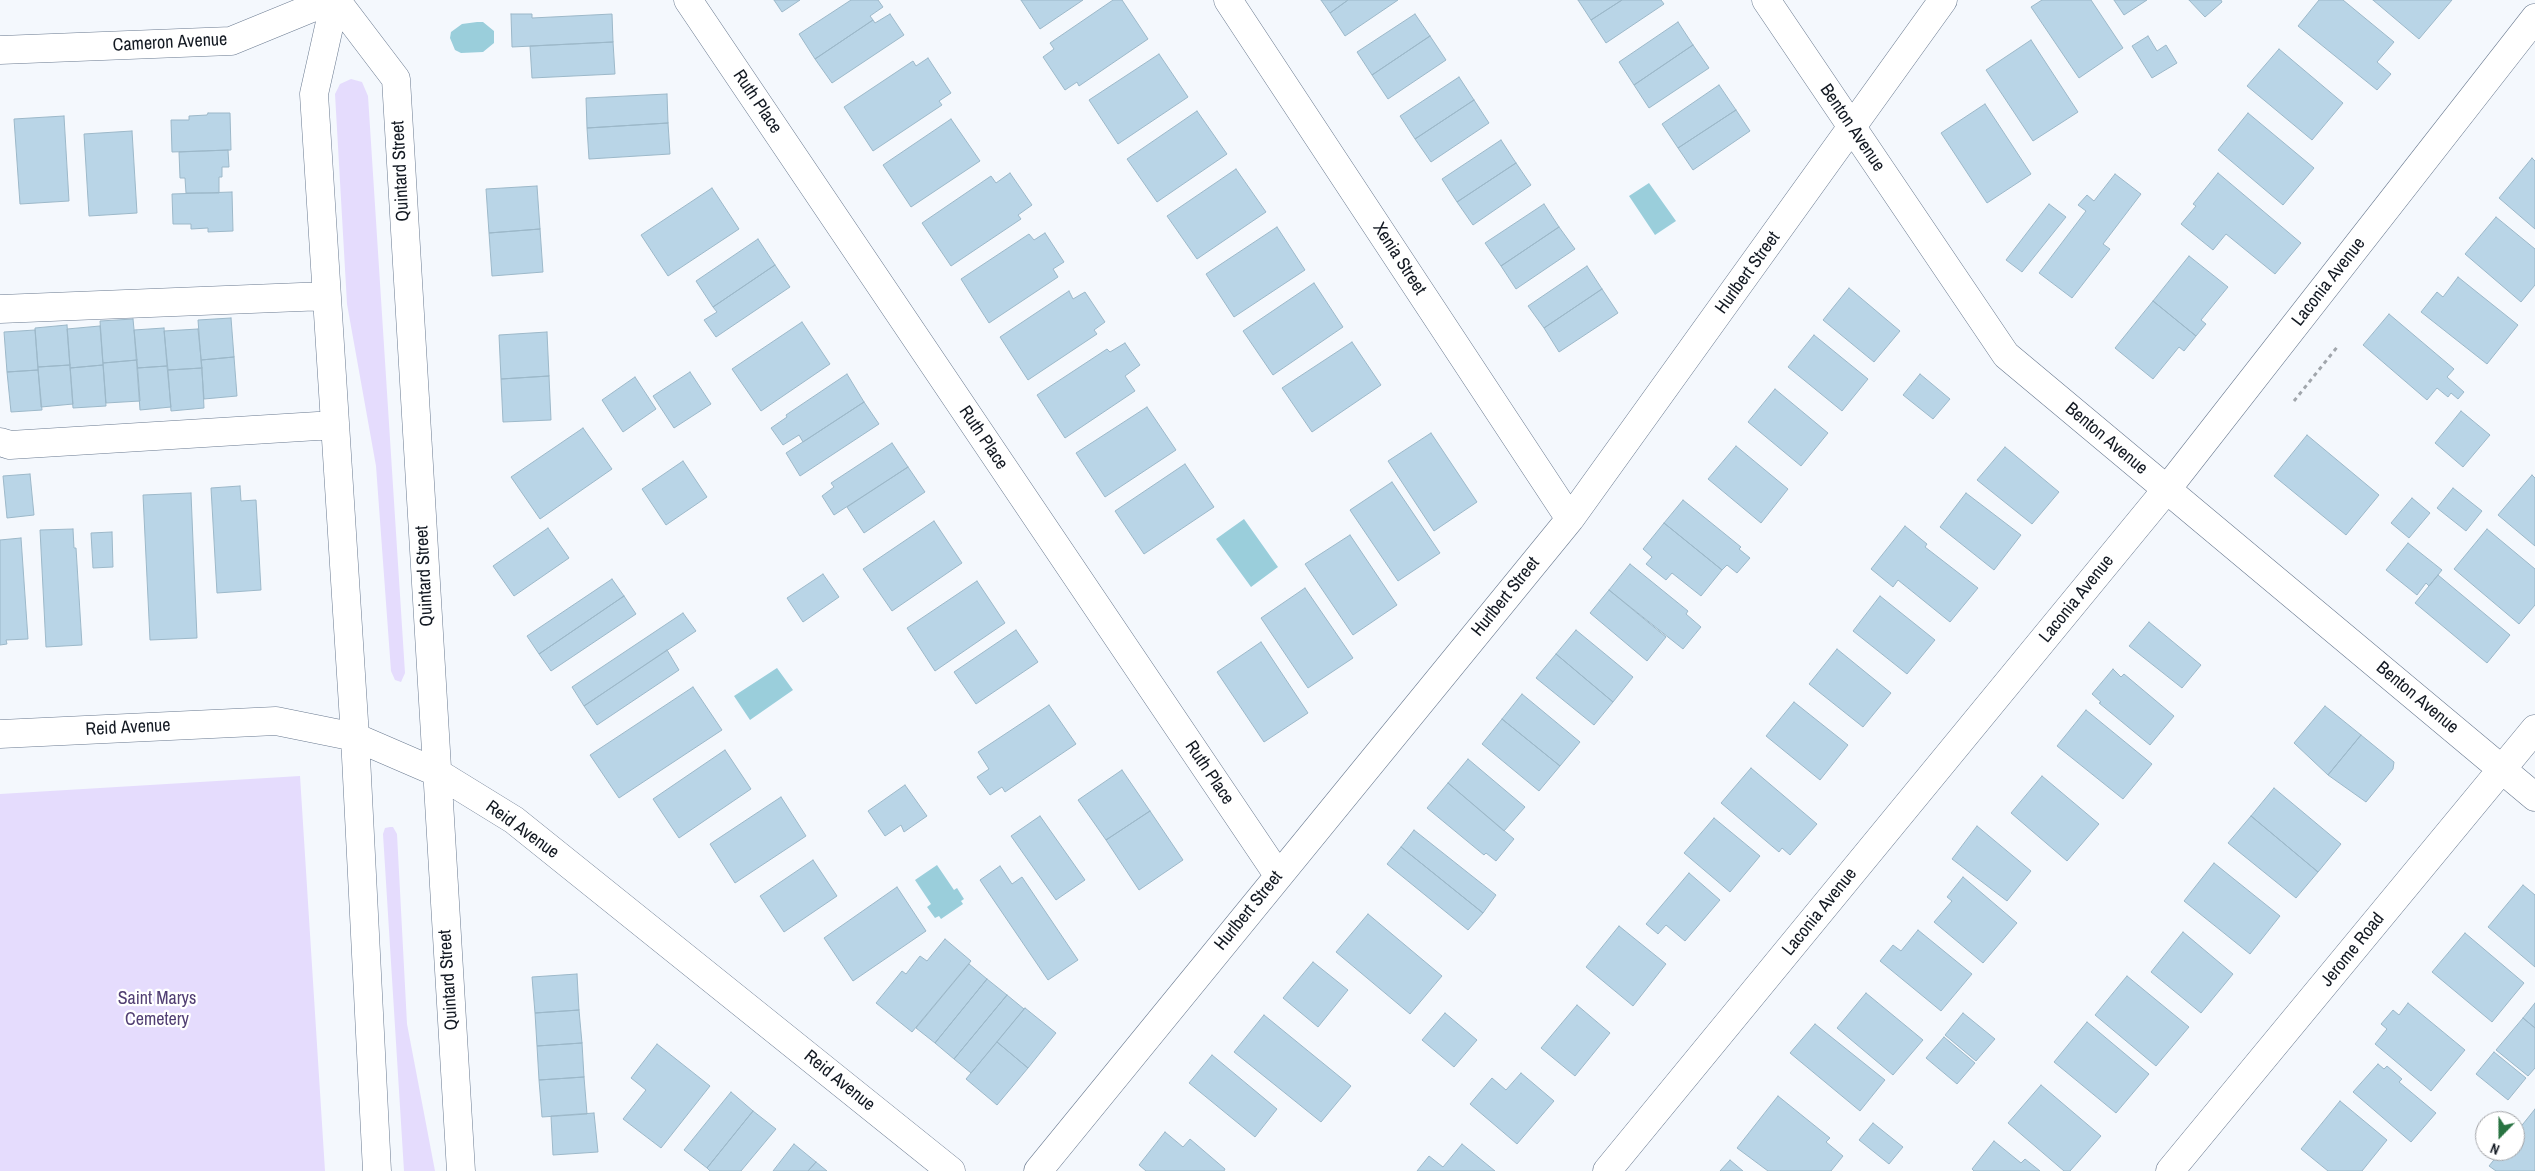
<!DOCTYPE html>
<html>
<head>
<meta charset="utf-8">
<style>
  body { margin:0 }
  #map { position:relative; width:2535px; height:1171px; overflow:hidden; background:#f4f8fd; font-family:"Archivo Narrow",sans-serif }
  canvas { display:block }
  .north { position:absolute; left:2475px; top:1111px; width:50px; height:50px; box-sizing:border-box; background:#fff; border:1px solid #a1a3a7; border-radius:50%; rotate:202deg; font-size:14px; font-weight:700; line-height:20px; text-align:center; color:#131922 }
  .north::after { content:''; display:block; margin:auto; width:18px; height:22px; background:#287341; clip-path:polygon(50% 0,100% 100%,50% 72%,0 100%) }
</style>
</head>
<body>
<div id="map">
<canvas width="2535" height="1171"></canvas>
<div class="north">N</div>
</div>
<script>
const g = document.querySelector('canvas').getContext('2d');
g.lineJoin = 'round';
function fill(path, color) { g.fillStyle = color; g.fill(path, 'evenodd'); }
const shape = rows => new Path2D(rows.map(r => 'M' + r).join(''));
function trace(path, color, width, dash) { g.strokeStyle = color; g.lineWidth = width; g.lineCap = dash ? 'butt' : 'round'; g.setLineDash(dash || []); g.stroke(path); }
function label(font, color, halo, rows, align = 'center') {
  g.font = font + ' "Archivo Narrow",sans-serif'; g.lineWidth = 4.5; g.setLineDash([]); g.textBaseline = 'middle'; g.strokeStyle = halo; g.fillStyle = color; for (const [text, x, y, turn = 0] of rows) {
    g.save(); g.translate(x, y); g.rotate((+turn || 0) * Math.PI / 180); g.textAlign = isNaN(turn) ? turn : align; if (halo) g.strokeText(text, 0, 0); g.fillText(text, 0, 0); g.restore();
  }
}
const green = shape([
  [351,79,362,82,368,96,405,673,401,682,395,680,391,671,376,466,347,304,335,94,340,84],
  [300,776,325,1171,0,1171,0,794],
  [390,827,393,827,397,834,407,1024,435,1171,404,1171,383,834,385,828]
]);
const water = shape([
  [477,22,483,22,494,31,494,43,483,52,461,53,455,50,450,38,451,32,462,24],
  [1649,183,1676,221,1655,235,1629,196],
  [1244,519,1278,567,1251,587,1216,539],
  [777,668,793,690,750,720,734,696],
  [937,865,954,890,957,888,964,899,961,901,963,904,941,919,939,916,935,918,927,907,931,904,915,880]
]);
const building = shape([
  [774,0,800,0,782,12,774,0],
  [851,0,878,0,883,7,870,16,873,20,815,59,799,34,851,0],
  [1021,0,1083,0,1040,29,1021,0],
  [1113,0,1122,0,1148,39,1079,86,1077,82,1065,90,1043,57,1054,49,1050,43,1113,0],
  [1321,0,1348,0,1330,13,1321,0],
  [1348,0,1398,0,1345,36,1330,13,1348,0],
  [1578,0,1622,0,1591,20,1578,0],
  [1622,0,1661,0,1664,4,1606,43,1591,20,1622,0],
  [2042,0,2091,0,2123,48,2079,78,2031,7,2042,0],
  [2114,0,2147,0,2124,15,2114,0],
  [2189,0,2221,0,2222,2,2205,17,2189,0],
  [2319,0,2343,0,2394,42,2377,62,2391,74,2377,90,2298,26,2319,0],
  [2373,0,2452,0,2419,39,2373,0],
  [511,14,532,14,532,18,612,14,613,42,512,47,511,14],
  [890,14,904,35,832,83,815,59,873,20,875,23,890,14],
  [1415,14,1430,36,1372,75,1357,52,1415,14],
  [1678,22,1693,45,1634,85,1619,62,1678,22],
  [1430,36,1446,60,1388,99,1372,75,1430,36],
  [2148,36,2157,51,2166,45,2177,63,2152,78,2132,46,2148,36],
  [2031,40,2078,112,2033,141,1986,70,2031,40],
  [613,42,615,74,532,78,530,46,613,42],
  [1693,45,1709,68,1649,108,1634,85,1693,45],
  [2279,49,2343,103,2312,140,2247,86,2279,49],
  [1159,54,1188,97,1118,144,1089,100,1159,54],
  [928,58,951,93,939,101,942,105,873,151,844,107,913,61,916,66,928,58],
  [1459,77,1474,100,1415,139,1400,116,1459,77],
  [1719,85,1736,110,1678,148,1662,124,1719,85],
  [667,94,668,123,587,128,586,98,667,94],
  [1474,100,1489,123,1431,162,1415,139,1474,100],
  [1985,104,2031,174,1987,203,1941,133,1985,104],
  [1736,110,1750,131,1693,170,1678,148,1736,110],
  [1197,111,1227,154,1157,202,1127,159,1197,111],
  [208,113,230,113,231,150,172,152,171,120,189,120,189,116,207,115,208,113],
  [2248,113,2314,168,2283,205,2218,150,2248,113],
  [64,116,69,201,20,204,14,119,64,116],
  [951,119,980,161,911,207,883,165,951,119],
  [668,123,670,154,589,159,587,128,668,123],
  [132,131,137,213,89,216,84,134,132,131],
  [1501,140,1516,163,1457,202,1442,179,1501,140],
  [228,150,229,167,222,167,222,177,219,177,219,193,186,193,185,178,180,178,179,152,228,150],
  [2532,158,2535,161,2535,229,2499,198,2532,158],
  [1516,163,1531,185,1473,225,1457,202,1516,163],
  [1236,169,1266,212,1197,259,1167,216,1236,169],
  [1010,173,1032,205,1018,215,1021,219,951,266,922,223,991,176,996,183,1010,173],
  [2218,173,2301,243,2275,274,2226,234,2213,250,2181,224,2196,206,2193,204,2218,173],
  [2115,174,2141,194,2103,244,2110,249,2072,298,2039,273,2086,211,2078,205,2087,195,2094,201,2115,174],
  [537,186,540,229,489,233,486,189,537,186],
  [712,188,739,229,668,276,641,235,712,188],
  [232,192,233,231,208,232,208,228,191,229,191,224,173,224,172,194,232,192],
  [1544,204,1559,227,1501,266,1485,243,1544,204],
  [2049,204,2066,217,2022,272,2006,260,2049,204],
  [2496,217,2535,249,2535,285,2521,302,2465,254,2496,217],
  [1277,227,1305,270,1234,317,1206,274,1277,227],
  [1559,227,1575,249,1516,289,1501,266,1559,227],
  [540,229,543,272,492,276,489,233,540,229],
  [1045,233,1064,262,1053,269,1058,277,989,323,961,279,1029,234,1034,240,1045,233],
  [758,239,775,265,713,307,696,281,758,239],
  [2189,256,2228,287,2201,320,2206,324,2196,336,2153,301,2189,256],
  [775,265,790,287,716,337,704,320,717,312,713,307,775,265],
  [1587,266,1602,289,1544,328,1528,306,1587,266],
  [2458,277,2518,325,2487,364,2421,312,2437,292,2443,297,2458,277],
  [1314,283,1343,327,1273,375,1243,331,1314,283],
  [1849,288,1900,331,1874,362,1823,320,1849,288],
  [1602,289,1618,313,1559,352,1544,328,1602,289],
  [1069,291,1073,299,1085,292,1105,322,1094,330,1097,334,1028,380,1000,337,1069,291],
  [2153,301,2196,336,2184,351,2179,347,2153,379,2115,348,2153,301],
  [2389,314,2454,369,2447,377,2464,392,2458,399,2451,393,2448,397,2437,388,2427,400,2363,345,2389,314],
  [231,318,234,357,201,360,198,320,231,318],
  [133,319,137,360,103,363,100,321,133,319],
  [802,322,830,364,761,411,732,369,802,322],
  [67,325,70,365,38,367,35,328,67,325],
  [100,326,103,365,70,368,67,329,100,326],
  [164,328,167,366,137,368,134,330,164,328],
  [198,329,202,368,168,370,164,331,198,329],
  [35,330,38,370,7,372,4,332,35,330],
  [547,332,549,376,501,379,499,335,547,332],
  [1814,335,1868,379,1842,411,1788,367,1814,335],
  [1352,342,1381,385,1312,432,1282,388,1352,342],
  [1125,343,1140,365,1125,376,1135,391,1065,438,1037,395,1107,349,1110,352,1125,343],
  [234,357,237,396,204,399,201,360,234,357],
  [137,360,140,401,106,403,103,363,137,360],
  [70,365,73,404,41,407,38,367,70,365],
  [103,365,106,406,73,408,70,368,103,365],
  [167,366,171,407,140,410,137,368,167,366],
  [202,368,204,408,171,411,168,370,202,368],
  [38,370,42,410,11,412,7,372,38,370],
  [690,372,711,404,674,428,653,396,690,372],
  [847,374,864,402,803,442,799,435,783,445,771,428,787,417,786,415,847,374],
  [1920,374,1950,399,1933,419,1903,395,1920,374],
  [549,376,551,420,503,422,501,379,549,376],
  [635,377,656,409,623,432,602,400,635,377],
  [1775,389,1828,433,1801,466,1748,422,1775,389],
  [864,402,879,424,800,476,786,453,864,402],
  [1147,407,1176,450,1105,497,1076,453,1147,407],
  [2461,411,2490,435,2463,467,2435,443,2461,411],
  [583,428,612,469,540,519,511,477,583,428],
  [1431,433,1477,502,1434,531,1388,461,1431,433],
  [2307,435,2379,495,2346,535,2274,476,2307,435],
  [892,443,908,467,834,515,822,496,834,487,831,483,892,443],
  [1736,446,1788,489,1761,523,1708,479,1736,446],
  [2005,447,2059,492,2032,524,1977,480,2005,447],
  [683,461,707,497,666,525,642,489,683,461],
  [1185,464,1214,507,1144,554,1115,511,1185,464],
  [908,467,925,492,864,533,847,507,908,467],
  [30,474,34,515,7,518,3,476,30,474],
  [2532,475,2535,478,2535,546,2498,515,2532,475],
  [1392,482,1440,553,1398,581,1350,510,1392,482],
  [240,486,241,501,256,500,261,590,217,593,211,488,240,486],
  [2453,488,2482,511,2466,531,2437,508,2453,488],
  [191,493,197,638,150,640,143,495,191,493],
  [1966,493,2021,535,1994,570,1940,527,1966,493],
  [2412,498,2430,513,2409,538,2391,523,2412,498],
  [1683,500,1741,547,1739,549,1750,558,1737,573,1727,565,1722,570,1664,523,1683,500],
  [934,521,962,563,892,611,863,569,934,521],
  [1664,523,1722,570,1701,596,1672,573,1666,580,1646,564,1652,557,1643,549,1664,523],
  [1905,526,1927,544,1925,547,1978,588,1950,622,1898,580,1893,587,1871,569,1905,526],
  [548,528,569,558,514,596,493,566,548,528],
  [73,529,74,548,76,548,82,645,46,647,40,530,73,529],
  [2487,529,2535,569,2535,605,2519,624,2454,569,2487,529],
  [112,532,113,567,93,568,91,533,112,532],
  [1350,535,1397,605,1353,635,1305,564,1350,535],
  [21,538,28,639,6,640,7,644,0,645,0,540,21,538],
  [2408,543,2442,570,2429,586,2426,583,2417,595,2386,570,2408,543],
  [1630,564,1688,611,1686,614,1701,627,1683,649,1609,590,1630,564],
  [823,574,839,597,803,622,787,598,823,574],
  [2438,575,2510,635,2487,663,2415,603,2438,575],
  [612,579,624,596,539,654,527,636,612,579],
  [977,581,1005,623,935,671,907,628,977,581],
  [1305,588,1353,658,1308,688,1261,618,1305,588],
  [1609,590,1666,637,1647,661,1590,613,1609,590],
  [624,596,636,614,551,671,539,654,624,596],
  [1880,596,1935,640,1907,674,1853,631,1880,596],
  [683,613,696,631,584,706,572,687,683,613],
  [2149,622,2201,665,2182,688,2129,646,2149,622],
  [1016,630,1038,662,976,704,954,672,1016,630],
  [1576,630,1633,677,1613,702,1556,654,1576,630],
  [1261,642,1308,713,1264,742,1217,672,1261,642],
  [1837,649,1891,693,1863,727,1809,684,1837,649],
  [667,650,679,670,597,725,584,706,667,650],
  [1556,654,1613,702,1594,725,1536,678,1556,654],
  [2113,669,2121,677,2124,674,2174,716,2150,745,2099,703,2101,702,2092,694,2113,669],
  [693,687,722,730,619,798,590,755,693,687],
  [1522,694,1580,742,1560,766,1502,719,1522,694],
  [1794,702,1848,745,1820,780,1766,736,1794,702],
  [1049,705,1076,744,1005,792,1002,787,990,795,977,777,989,769,978,752,1049,705],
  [2325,706,2361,735,2328,775,2294,743,2325,706],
  [2086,710,2152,764,2123,799,2057,746,2086,710],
  [1502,719,1560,766,1539,791,1482,744,1502,719],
  [2361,735,2394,762,2393,769,2366,802,2328,775,2361,735],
  [725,750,751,789,679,838,653,799,725,750],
  [1468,759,1525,807,1504,831,1448,783,1468,759],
  [1751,768,1817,824,1790,855,1782,848,1779,852,1721,803,1751,768],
  [1122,770,1150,811,1106,840,1078,800,1122,770],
  [2042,776,2099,824,2067,861,2011,813,2042,776],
  [1448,783,1514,839,1496,861,1486,853,1484,855,1427,808,1448,783],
  [905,785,927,816,904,832,901,825,885,836,868,811,905,785],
  [2274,788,2341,844,2318,872,2251,816,2274,788],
  [781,797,806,836,735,883,710,844,781,797],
  [1150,811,1183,860,1139,890,1106,840,1150,811],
  [1040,816,1085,880,1056,900,1011,836,1040,816],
  [2251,816,2318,872,2296,898,2228,843,2251,816],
  [1714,818,1760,856,1730,892,1684,853,1714,818],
  [1977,826,2031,871,2007,901,1952,859,1977,826],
  [1414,830,1496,895,1483,913,1401,847,1414,830],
  [1401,847,1483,913,1468,930,1387,864,1401,847],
  [813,860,837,896,784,932,760,896,813,860],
  [2214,863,2280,916,2250,954,2184,901,2214,863],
  [1000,866,1012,884,1022,877,1078,960,1048,980,980,880,1000,866],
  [1689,873,1720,900,1685,941,1666,925,1658,934,1646,924,1689,873],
  [1963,877,2017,923,1983,963,1934,922,1952,901,1947,897,1963,877],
  [2523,885,2535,895,2535,967,2488,927,2523,885],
  [897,887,926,931,853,981,824,938,897,887],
  [1368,914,1442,976,1410,1014,1336,952,1368,914],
  [1619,926,1666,964,1633,1006,1586,967,1619,926],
  [1918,930,1972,974,1941,1011,1880,961,1893,945,1901,951,1918,930],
  [2183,932,2233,974,2201,1013,2151,972,2183,932],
  [2465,933,2524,983,2492,1022,2432,972,2465,933],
  [945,939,971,961,912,1032,876,1003,902,971,906,974,920,956,927,961,945,939],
  [1313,962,1348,990,1318,1027,1283,998,1313,962],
  [969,964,987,979,935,1043,916,1028,969,964],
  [577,974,579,1010,535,1013,532,977,577,974],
  [2127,976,2189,1027,2156,1066,2095,1015,2127,976],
  [987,979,1007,995,954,1059,935,1043,987,979],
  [1866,993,1923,1040,1893,1075,1837,1028,1866,993],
  [1007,995,1024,1009,971,1073,954,1059,1007,995],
  [2408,1003,2465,1050,2431,1091,2375,1044,2387,1029,2381,1024,2393,1010,2399,1015,2408,1003],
  [2535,1003,2535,1028,2523,1018,2535,1003],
  [1577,1005,1610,1033,1575,1076,1541,1048,1577,1005],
  [1025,1008,1056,1033,1028,1068,997,1042,1025,1008],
  [579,1010,582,1043,537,1046,535,1013,579,1010],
  [1445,1013,1477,1040,1454,1067,1422,1040,1445,1013],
  [1963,1013,1995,1039,1976,1061,1945,1035,1963,1013],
  [1264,1015,1351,1086,1321,1122,1234,1052,1264,1015],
  [2523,1018,2535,1028,2535,1068,2528,1076,2496,1050,2523,1018],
  [2087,1022,2149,1074,2116,1113,2054,1062,2087,1022],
  [1815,1024,1885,1080,1860,1111,1790,1053,1815,1024],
  [1944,1037,1975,1063,1957,1084,1926,1058,1944,1037],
  [997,1042,1028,1068,997,1105,966,1079,997,1042],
  [582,1043,584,1077,539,1080,537,1046,582,1043],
  [657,1044,710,1086,661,1148,623,1119,646,1090,631,1078,657,1044],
  [2494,1052,2526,1078,2508,1100,2476,1074,2494,1052],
  [1212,1055,1277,1109,1255,1137,1189,1083,1212,1055],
  [2378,1064,2384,1069,2387,1066,2402,1079,2399,1082,2436,1113,2411,1142,2353,1092,2378,1064],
  [1521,1073,1554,1101,1517,1144,1470,1104,1492,1078,1506,1090,1521,1073],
  [584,1077,587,1114,542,1117,539,1080,584,1077],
  [2041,1085,2101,1136,2070,1171,2064,1171,2008,1123,2041,1085],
  [731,1092,753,1111,707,1168,684,1150,731,1092],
  [1778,1096,1830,1138,1826,1142,1843,1156,1831,1171,1768,1171,1737,1148,1778,1096],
  [2340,1101,2387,1140,2362,1171,2328,1171,2301,1149,2340,1101],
  [2535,1109,2535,1171,2496,1171,2489,1166,2501,1151,2515,1151,2515,1134,2535,1109],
  [753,1111,776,1129,741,1171,710,1171,707,1168,753,1111],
  [594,1113,598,1152,553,1155,551,1116,594,1113],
  [1873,1123,1903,1147,1889,1164,1859,1140,1873,1123],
  [1165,1132,1183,1147,1190,1139,1225,1169,1224,1171,1146,1171,1139,1165,1165,1132],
  [1994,1141,2021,1163,2025,1159,2040,1171,1974,1171,1972,1169,1994,1141],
  [794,1144,816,1162,808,1171,773,1171,794,1144],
  [1462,1144,1495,1171,1417,1171,1429,1156,1443,1167,1462,1144],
  [1730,1160,1743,1171,1720,1171,1730,1160],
  [816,1162,827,1171,808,1171,816,1162]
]);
const path = shape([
  [2294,401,2338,346]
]);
const minor = shape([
  [335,0,314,94,355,737,377,1171],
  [336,0,396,79,461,1171],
  [688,0,1278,875],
  [1228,0,1570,519],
  [1766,0,2006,355,2535,797],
  [0,50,231,41,331,0],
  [0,309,326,296],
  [0,442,10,445,334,425],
  [0,734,276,721,355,737,436,772,514,820,951,1171],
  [1038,1171,1570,519,1943,0],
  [1607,1171,2167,489,2535,18],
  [2170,1171,2535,729]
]);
const streetNames = [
  ["Cameron Avenue",170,43,-3],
  ["Ruth Place",757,102,56],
  ["Benton Avenue",1852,128,56],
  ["Quintard Street",401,171,-93],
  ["Xenia Street",1399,259,57],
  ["Hurlbert Street",1748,273,-54],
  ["Laconia Avenue",2329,282,-52],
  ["Ruth Place",983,438,56],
  ["Benton Avenue",2106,439,40],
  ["Quintard Street",425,576,-93],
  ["Hurlbert Street",1506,597,-51],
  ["Laconia Avenue",2077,599,-51],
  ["Benton Avenue",2417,698,40],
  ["Reid Avenue",128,728,-3],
  ["Ruth Place",1209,773,56],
  ["Reid Avenue",522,830,36],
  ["Hurlbert Street",1249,911,-51],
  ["Laconia Avenue",1820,912,-51],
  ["Jerome Road",2353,950,-51],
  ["Quintard Street",449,980,-94],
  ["Reid Avenue",839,1081,39]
];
const parkNames = [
  ["Saint Marys",157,999],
  ["Cemetery",157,1020]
];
fill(green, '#e5dcfd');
fill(water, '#9acedb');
fill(building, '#b9d5e7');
trace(building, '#9cb8c9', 1);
trace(minor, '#6a7a90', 29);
trace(path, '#a1a6ac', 3, [4, 4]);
trace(minor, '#fff', 28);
label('18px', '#131922', '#fff', streetNames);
label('18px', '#513f73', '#fff', parkNames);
</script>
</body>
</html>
